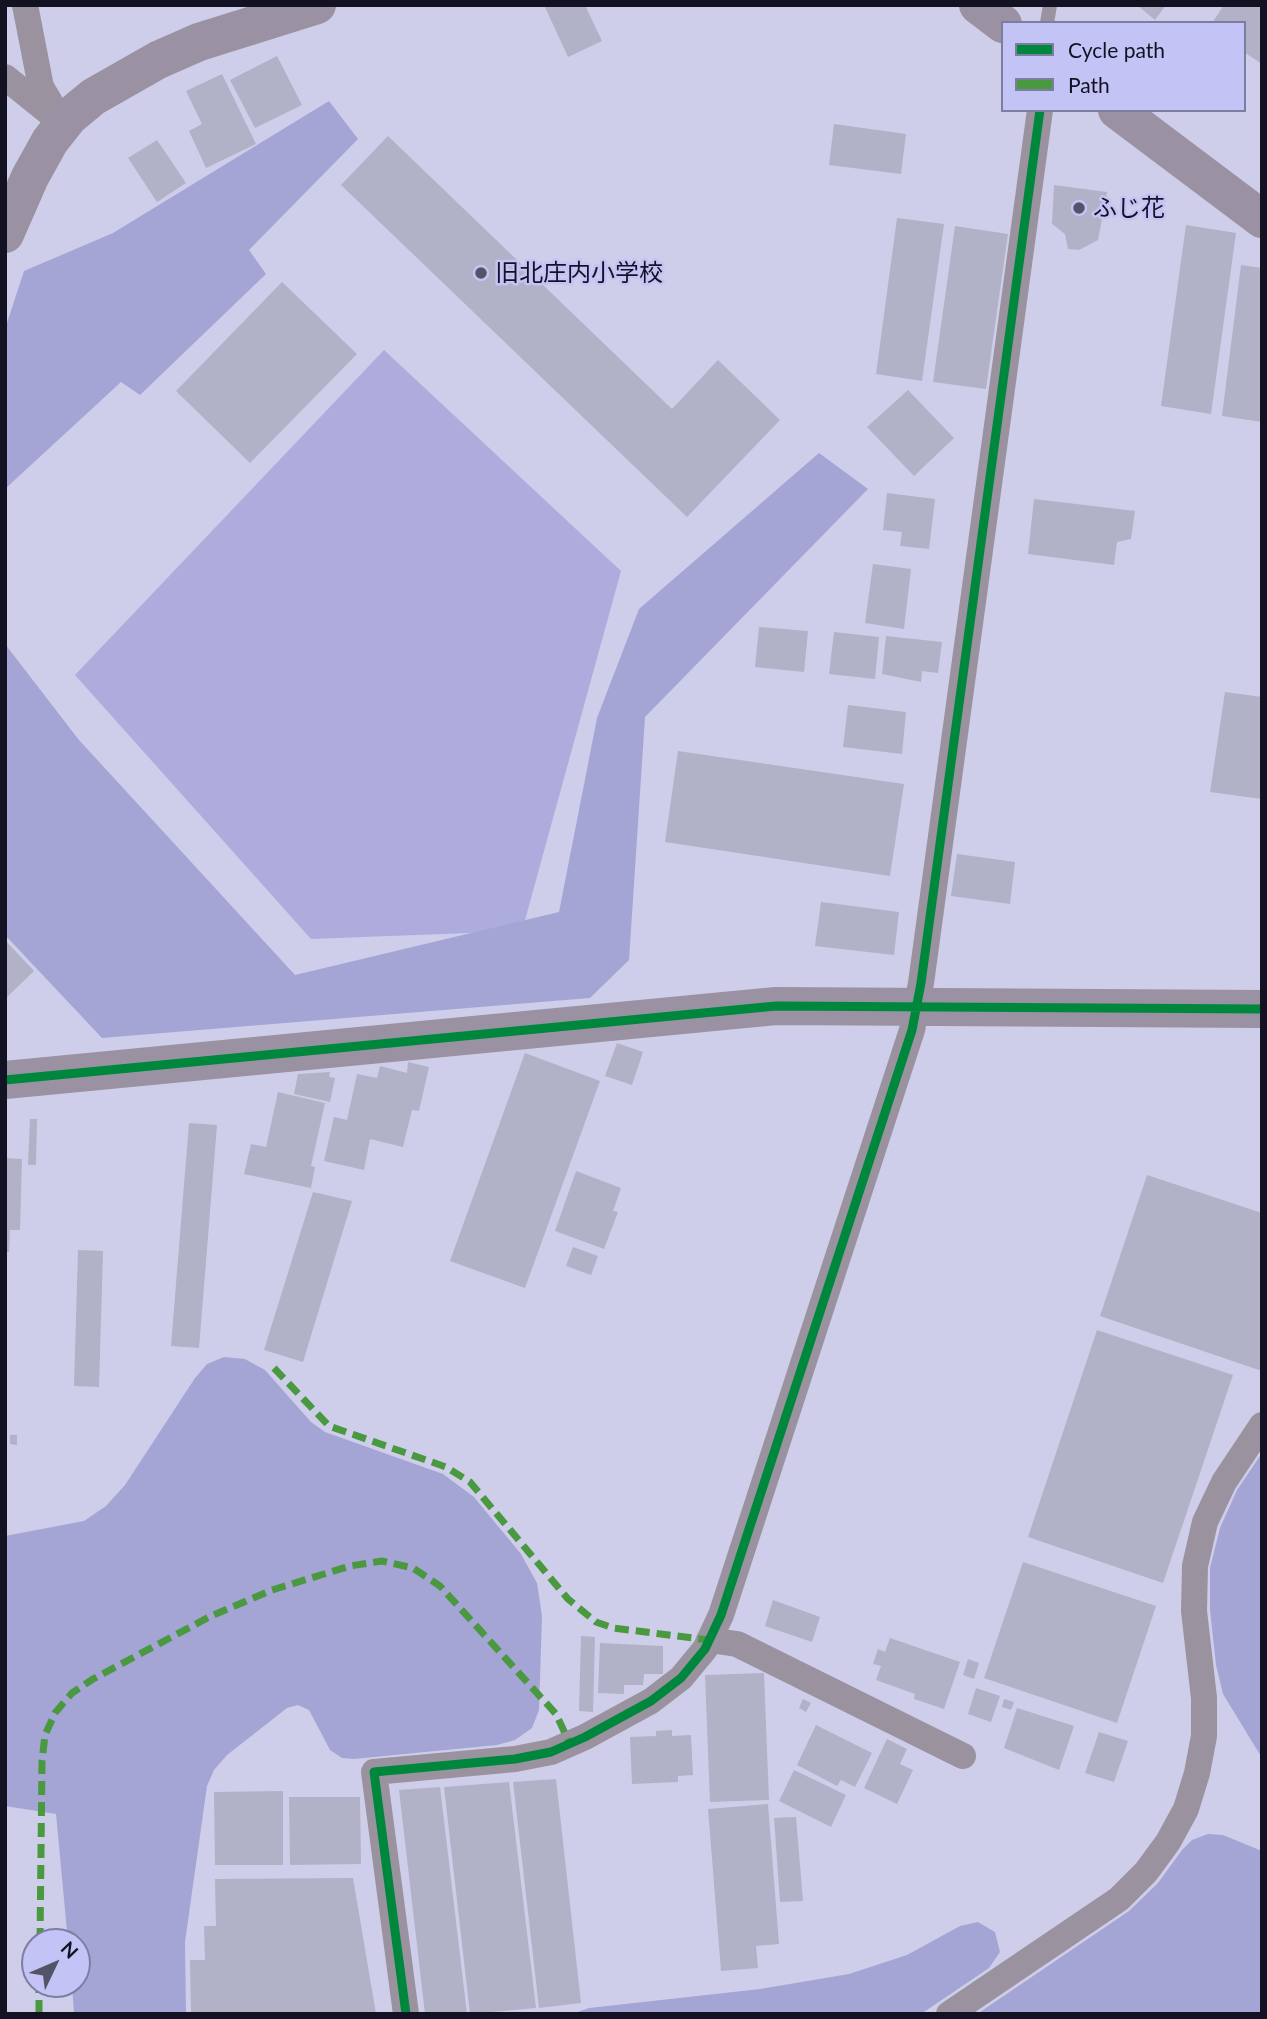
<!DOCTYPE html>
<html>
<head>
<meta charset="utf-8">
<style>
  body { margin:0 }
  #map { position:relative; width:1267px; height:2019px; overflow:hidden; background:#ceceea; font-family:Lato,sans-serif }
  canvas { display:block }
  .frame { position:absolute; inset:0; border:7px solid #131223; pointer-events:none }
  .legend { position:absolute; left:1001px; top:21px; width:245px; height:91px; box-sizing:border-box; background:#c3c3f5; border:2px solid #7d7ca1; margin:0; padding:9px 12px; list-style:none; font-size:21px; color:#131223 }
  .legend li { display:flex; align-items:center; gap:14px; height:35px }
  .legend b { width:35px; border:2px solid #7d7ca1 }
  .north { position:absolute; left:21px; top:1928px; width:70px; height:70px; box-sizing:border-box; background:#c3c3f5; border:2px solid #7d7ca1; border-radius:50%; rotate:46deg; font-size:19px; font-weight:700; line-height:28px; text-align:center; color:#131223 }
  .north::after { content:''; display:block; margin:auto; width:24px; height:32px; background:#545469; clip-path:polygon(50% 0,100% 100%,50% 72%,0 100%) }
</style>
</head>
<body>
<div id="map">
<canvas width="1267" height="2019"></canvas>
<div class="frame"></div>
<ul class="legend">
<li><b style="height:9px;background:#00873e"></b>Cycle path</li>
<li><b style="height:9px;background:#4a9840"></b>Path</li>
</ul>
<div class="north">N</div>
</div>
<script>
const g = document.querySelector('canvas').getContext('2d');
g.lineJoin = 'round';
function fill(path, color) { g.fillStyle = color; g.fill(path, 'evenodd'); }
const shape = rows => new Path2D(rows.map(r => 'M' + r).join(''));
function trace(path, color, width, dash) { g.strokeStyle = color; g.lineWidth = width; g.lineCap = dash ? 'butt' : 'round'; g.setLineDash(dash || []); g.stroke(path); }
function label(font, color, halo, rows, align = 'center') {
  g.font = font + ' Lato,"Noto Sans JP",sans-serif'; g.lineWidth = 5; g.setLineDash([]); g.textBaseline = 'middle'; g.strokeStyle = halo; g.fillStyle = color; for (const [text, x, y, turn = 0] of rows) {
    g.save(); g.translate(x, y); g.rotate((+turn || 0) * Math.PI / 180); g.textAlign = isNaN(turn) ? turn : align; if (halo) g.strokeText(text, 0, 0); g.fillText(text, 0, 0); g.restore();
  }
}
const green = shape([
  [384,350,621,571,522,931,311,939,75,675]
]);
const forest = shape([
  [329,101,358,139,249,250,266,274,140,395,121,382,5,489,5,329,24,271,113,233],
  [819,453,868,489,645,717,629,960,590,998,102,1038,5,935,5,644,79,740,295,975,559,912,597,718,639,609],
  [224,1357,245,1359,265,1370,311,1422,325,1432,443,1474,474,1497,521,1554,537,1583,542,1616,539,1710,532,1728,515,1740,497,1745,354,1759,342,1758,330,1750,309,1710,298,1705,287,1708,227,1755,214,1770,207,1786,185,1942,186,2014,74,2014,72,1984,77,1984,77,1942,68,1942,56,1814,5,1806,5,1536,84,1521,106,1506,125,1485,195,1378,207,1364],
  [1262,1453,1262,1758,1223,1694,1216,1665,1210,1610,1210,1568,1220,1528,1237,1490],
  [1208,1834,1223,1835,1262,1851,1262,2014,977,2014,1129,1911,1158,1883,1182,1850,1192,1840],
  [978,1922,995,1932,1000,1952,989,1968,921,2014,572,2014,589,2008,760,1989,849,1974,907,1955,960,1926]
]);
const building = shape([
  [544,5,585,5,602,41,568,57],
  [1137,5,1166,5,1155,20],
  [1224,5,1262,5,1262,64,1244,52,1244,23,1212,23],
  [277,56,302,105,255,128,230,80],
  [222,74,256,144,206,168,189,131,202,124,186,91],
  [834,124,906,134,901,174,829,165],
  [388,136,672,409,718,360,780,420,687,517,341,185],
  [157,140,186,183,157,202,128,158],
  [1054,185,1107,192,1098,240,1079,250,1068,249,1065,234,1052,224],
  [897,218,944,224,922,381,876,374],
  [1186,225,1236,233,1211,414,1161,406],
  [955,226,1008,234,986,389,933,382],
  [1241,265,1262,268,1262,422,1222,416],
  [282,282,357,354,250,463,176,391],
  [908,390,954,438,914,476,867,427],
  [887,493,935,499,929,549,900,546,902,532,883,530],
  [1034,499,1135,511,1131,539,1117,542,1114,565,1028,554],
  [873,564,911,569,904,629,865,623],
  [759,627,808,631,804,672,755,667],
  [834,632,879,637,875,679,829,674],
  [886,636,942,642,938,673,922,671,921,682,882,674],
  [1225,692,1262,697,1262,799,1210,792],
  [848,705,906,712,902,754,843,747],
  [678,751,904,784,890,876,665,842],
  [957,854,1015,862,1010,904,951,896],
  [821,902,899,912,894,955,815,946],
  [5,940,34,971,5,999],
  [617,1043,643,1052,632,1085,605,1076],
  [525,1053,600,1081,525,1288,450,1261],
  [408,1062,429,1067,419,1111,412,1110,403,1147,370,1139,364,1170,324,1161,334,1117,347,1120,357,1074,377,1078,380,1066,407,1073],
  [330,1072,329,1077,335,1078,330,1102,294,1094,298,1074],
  [278,1092,325,1103,311,1166,315,1167,311,1188,244,1174,251,1144,266,1147],
  [30,1119,37,1119,36,1165,28,1165],
  [189,1123,217,1125,199,1348,171,1346],
  [5,1158,22,1159,20,1230,10,1230,9,1252,5,1252],
  [576,1171,621,1188,613,1211,618,1212,604,1249,555,1231],
  [1147,1175,1262,1213,1262,1371,1100,1316],
  [313,1192,352,1201,303,1362,264,1350],
  [573,1247,598,1256,591,1275,566,1266],
  [78,1250,103,1251,99,1387,74,1386],
  [1097,1330,1233,1375,1163,1583,1028,1537],
  [10,1435,17,1435,17,1445,10,1444],
  [1023,1562,1156,1606,1117,1723,984,1678],
  [773,1600,820,1617,812,1642,765,1626],
  [581,1636,595,1637,593,1712,579,1711],
  [890,1638,960,1662,944,1709,914,1699,915,1694,876,1680,881,1666,873,1664,878,1649,885,1652],
  [600,1643,663,1646,663,1674,644,1674,643,1685,624,1685,624,1694,598,1693],
  [968,1659,979,1663,974,1679,963,1675],
  [764,1673,769,1800,710,1802,705,1675],
  [976,1688,1000,1696,991,1722,968,1714],
  [803,1699,811,1703,806,1712,799,1708],
  [1004,1699,1014,1702,1011,1710,1002,1707],
  [1017,1708,1074,1726,1059,1770,1004,1748],
  [816,1725,872,1753,855,1787,841,1780,837,1786,797,1765],
  [672,1730,672,1736,691,1735,693,1775,678,1776,678,1782,632,1784,630,1737,656,1736,656,1731],
  [1099,1732,1128,1741,1114,1782,1085,1773],
  [887,1739,907,1749,900,1764,913,1770,897,1804,864,1788],
  [794,1770,846,1795,831,1827,779,1801],
  [556,1779,581,2003,539,2008,513,1782],
  [509,1782,536,2008,470,2014,444,1787],
  [440,1787,467,2014,425,2014,399,1790],
  [283,1791,283,1865,215,1865,214,1792],
  [289,1797,360,1797,361,1864,290,1865],
  [768,1804,779,1944,756,1946,758,1968,721,1971,708,1809],
  [796,1817,803,1901,780,1902,774,1818],
  [353,1878,376,2014,191,2014,190,1960,205,1960,204,1926,216,1926,215,1879]
]);
const lane = shape([
  [1047,23,1050,5]
]);
const street = shape([
  [25,5,41,87,63,124],
  [5,77,51,114],
  [709,1640,737,1644,963,1756],
  [406,2014,374,1772,515,1759,551,1752,585,1737,651,1701,681,1678,705,1649,721,1615,912,1030,921,983,1040,110],
  [949,2014,1119,1899,1146,1872,1168,1842,1186,1809,1197,1773,1204,1736,1204,1698,1194,1611,1195,1566,1205,1522,1224,1482,1262,1425]
]);
const secondary = shape([
  [978,5,1003,24],
  [1117,110,1262,219],
  [5,234,30,177,50,141,69,117,93,97,158,60,199,42,317,5],
  [5,1080,776,1006,1262,1009]
]);
const quiet = shape([
  [274,1368,329,1426,446,1467,470,1482,568,1599,596,1622,613,1628,709,1640],
  [40,1942,42,1761,45,1735,55,1713,72,1693,93,1679,211,1616,272,1590,350,1566,382,1561,413,1568,440,1586,556,1714,570,1744],
  [39,2014,39,1984]
]);
const cycleway = shape([
  [5,1080,776,1006,1262,1009],
  [406,2014,374,1772,515,1759,551,1752,585,1737,651,1701,681,1678,705,1649,721,1615,912,1030,921,983,1040,110]
]);
const markers = [
  [1079,208,7,"#545469"],
  [481,273,7,"#545469"]
];
const poiNames = [
  ["ふじ花",1093,208],
  ["旧北庄内小学校",495,273]
];
fill(green, '#adacdd');
fill(forest, '#a5a5d5');
fill(building, '#b1b1c7');
trace(lane, '#9a929f', 14);
trace(street, '#9a929f', 26);
trace(secondary, '#9a92a2', 38);
trace(quiet, '#4a9840', 7, [14, 7]);
trace(cycleway, '#00873e', 9);
for (const [x, y, r, color] of markers) { const dot = new Path2D(); dot.arc(x, y, r, 0, 2 * Math.PI); g.fillStyle = color; g.fill(dot); trace(dot, '#c3c3f5', 2.5); }
label('24px', '#131223', '#c3c3f5', poiNames, 'left');
</script>
</body>
</html>
